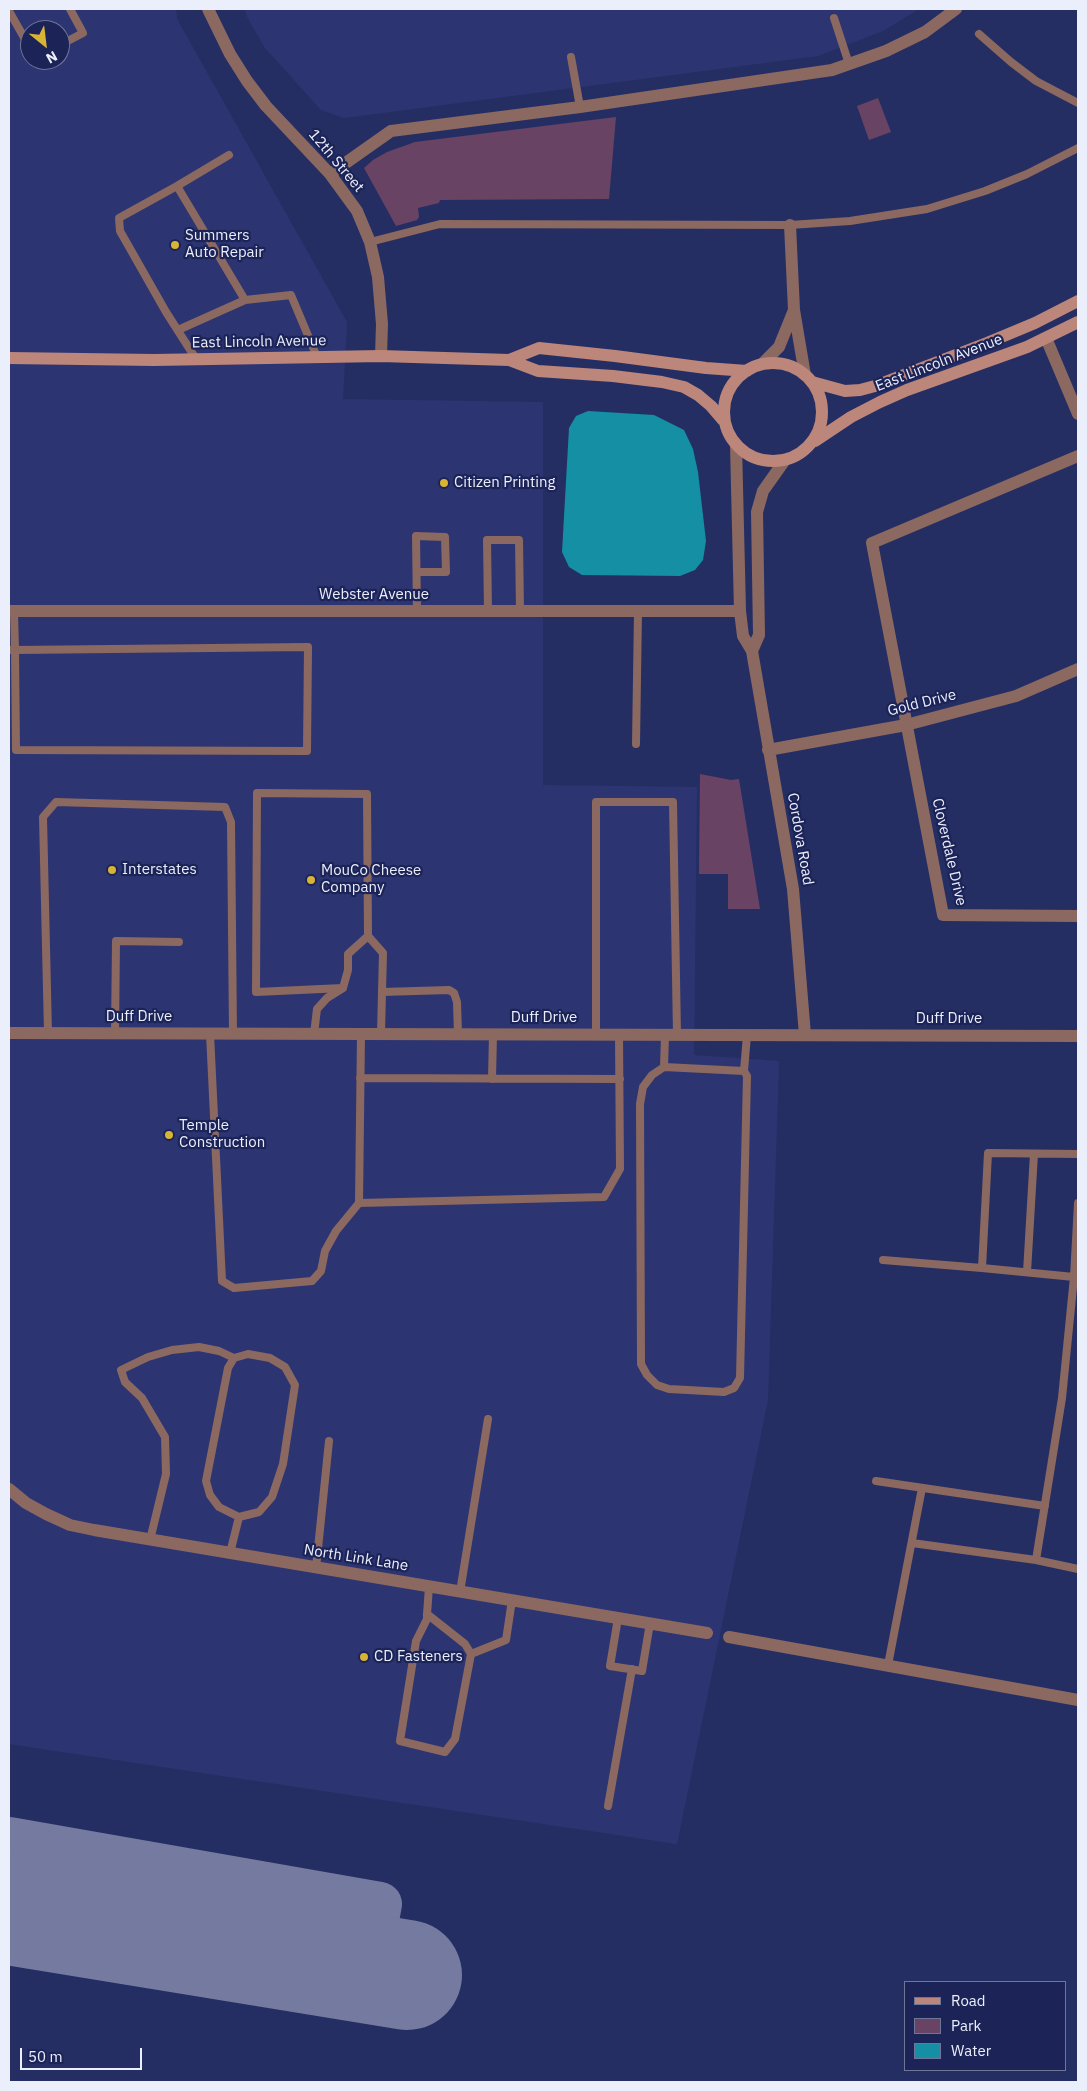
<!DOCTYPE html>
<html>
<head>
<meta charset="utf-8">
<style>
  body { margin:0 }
  #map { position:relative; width:1087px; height:2091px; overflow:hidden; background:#252e63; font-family:"IBM Plex Sans",sans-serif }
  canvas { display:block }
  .frame { position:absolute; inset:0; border:10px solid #ebeffc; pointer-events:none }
  .legend { position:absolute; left:904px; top:1981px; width:162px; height:90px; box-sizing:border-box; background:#1c2357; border:1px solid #6f7599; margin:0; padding:6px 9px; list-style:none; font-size:15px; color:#ebeffc }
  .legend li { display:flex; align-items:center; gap:10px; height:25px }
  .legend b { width:25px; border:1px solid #6f7599 }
  .north { position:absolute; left:20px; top:20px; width:50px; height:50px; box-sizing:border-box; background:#1c2357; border:1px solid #6f7599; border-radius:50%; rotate:151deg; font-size:14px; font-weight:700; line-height:20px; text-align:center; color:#ebeffc }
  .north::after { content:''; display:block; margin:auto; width:18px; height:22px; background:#d7b434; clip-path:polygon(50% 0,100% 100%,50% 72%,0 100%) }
  .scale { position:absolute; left:20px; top:2048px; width:122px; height:22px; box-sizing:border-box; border:2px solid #ebeffc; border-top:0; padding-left:6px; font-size:15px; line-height:18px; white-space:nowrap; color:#ebeffc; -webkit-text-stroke:4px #1c2357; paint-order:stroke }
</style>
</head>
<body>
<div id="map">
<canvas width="1087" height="2091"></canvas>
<div class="frame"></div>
<ul class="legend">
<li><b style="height:6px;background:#bc867a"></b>Road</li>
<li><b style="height:14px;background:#694363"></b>Park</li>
<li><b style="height:14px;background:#148fa3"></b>Water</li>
</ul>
<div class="north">N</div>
<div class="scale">50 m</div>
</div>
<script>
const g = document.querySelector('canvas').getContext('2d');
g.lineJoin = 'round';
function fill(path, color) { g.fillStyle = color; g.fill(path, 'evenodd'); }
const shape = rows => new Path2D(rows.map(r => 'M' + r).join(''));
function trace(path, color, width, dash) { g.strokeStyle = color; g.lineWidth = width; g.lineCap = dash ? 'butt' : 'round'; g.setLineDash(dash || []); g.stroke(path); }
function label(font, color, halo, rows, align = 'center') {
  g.font = font + ' "IBM Plex Sans",sans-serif'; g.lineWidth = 4.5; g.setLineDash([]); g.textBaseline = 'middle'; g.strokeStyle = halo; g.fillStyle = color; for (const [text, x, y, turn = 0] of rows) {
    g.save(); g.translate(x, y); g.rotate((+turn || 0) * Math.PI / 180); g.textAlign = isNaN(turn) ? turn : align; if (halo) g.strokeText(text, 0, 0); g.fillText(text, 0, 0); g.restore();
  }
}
const built = shape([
  [9,9,176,9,177,19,347,322,343,399,543,402,543,785,697,787,694,1055,779,1061,768,1400,677,1844,9,1744],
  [30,30,60,30,60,60,30,60],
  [245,9,919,9,883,31,818,56,344,118,321,110,265,48,246,15]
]);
const green = shape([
  [878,98,891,132,869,140,857,106],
  [616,117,609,199,440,200,439,203,418,208,419,217,417,220,396,226,364,168,373,160,387,152,415,142],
  [700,774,731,780,739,779,760,909,728,909,728,874,699,874]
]);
const water = shape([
  [588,411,654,415,684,430,693,449,698,472,706,541,703,560,695,570,680,576,582,575,569,567,562,552,569,428,576,416]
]);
const taxiway = shape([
  [9,1839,380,1904,368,1969]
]);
const runway = shape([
  [9,1910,407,1975]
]);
const lane = shape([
  [9,11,30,48],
  [834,18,849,64],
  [979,34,1011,62,1036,81,1078,103],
  [60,45,83,33,70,9],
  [571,57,580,107],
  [229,155,177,186,245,300,291,295,317,357],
  [177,186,119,218,120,231,166,312,196,359],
  [370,242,440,224,790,225,850,221,927,209,985,191,1027,174,1078,148],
  [178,330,245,300],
  [417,572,446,572,445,537,416,536,417,611],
  [488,611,487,540,519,540,520,611],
  [9,650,15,650,308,647,307,751,16,750,15,650,14,611],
  [636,744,638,611],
  [368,936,383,953,382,992],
  [48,1033,43,817,56,802,225,807,231,822,233,1034],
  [115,1033,116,941,179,942],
  [210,1034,222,1281,234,1288,312,1281,321,1271,325,1251,336,1231,359,1203],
  [314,1034,317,1009,327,998,343,988,348,970,348,954,368,936,367,794,257,793,256,992,343,988],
  [361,1034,359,1203,604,1197,620,1169,619,1035],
  [381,1034,382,992,449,990,454,993,457,1002,458,1034],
  [596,1035,596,802,673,802,677,1035],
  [664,1067,744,1071,747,1076,740,1378,734,1388,724,1392,669,1389,657,1385,647,1375,641,1364,640,1104,643,1087,652,1075,664,1067,665,1035],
  [744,1071,747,1035],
  [360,1078,620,1079],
  [492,1079,493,1034],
  [1078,1154,988,1153,982,1268,1074,1277,1078,1203],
  [883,1260,982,1268],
  [1027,1272,1034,1154],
  [1074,1277,1062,1398,1036,1560,1078,1569],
  [876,1481,1045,1506],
  [150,1540,166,1474,165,1437,142,1398,125,1382,121,1370,148,1357,172,1350,199,1347,219,1351,234,1358],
  [912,1543,1036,1560],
  [230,1553,239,1517,259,1512,272,1497,283,1464,295,1385,285,1367,270,1358,248,1354,234,1358,228,1368,206,1481,210,1495,219,1507,239,1517],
  [316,1568,329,1441],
  [460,1592,488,1419],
  [427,1614,465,1644,471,1654,455,1739,445,1752,400,1741,416,1641,427,1619,427,1614,429,1587],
  [618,1618,610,1666,642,1671,650,1623],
  [471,1654,506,1640,512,1600],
  [888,1665,922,1488],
  [608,1806,632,1669]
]);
const street = shape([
  [208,9,230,54,247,81,266,106,330,174,357,211,370,242,378,277,382,324,381,356],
  [330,174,391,131,580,107,832,70,886,51,925,32,956,9],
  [790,225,794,310,805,375],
  [1046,338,1078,414],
  [762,364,779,347,794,310],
  [736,445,740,611,743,636,752,651,793,889,805,1035],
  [1078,456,872,543,943,915,1078,916],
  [9,611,740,611],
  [752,651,759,635,757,512,763,491,785,460],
  [768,750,906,725,1016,696,1078,669],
  [9,1033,1078,1036],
  [9,1489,26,1503,46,1514,70,1525,94,1530,707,1633],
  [729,1637,1078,1700]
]);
const secondary = shape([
  [9,358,154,360,381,356,509,360,538,371,613,376,662,382,684,387,698,395,711,406,723,420],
  [509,360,539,348,615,356,706,368,747,371],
  '724 412a49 49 0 1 1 98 0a49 49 0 1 1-98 0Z',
  [812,382,845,391,860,390,875,386,987,343,1035,323,1078,301],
  [815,441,851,417,880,402,907,390,1027,347,1078,322]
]);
const markers = [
  [175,245,5,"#d7b434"],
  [444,483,5,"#d7b434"],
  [112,870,5,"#d7b434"],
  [311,880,5,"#d7b434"],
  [169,1135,5,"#d7b434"],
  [364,1657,5,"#d7b434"]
];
const streetNames = [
  ["12th Street",336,161,50],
  ["East Lincoln Avenue",259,342,-1],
  ["East Lincoln Avenue",939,363,-21],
  ["Webster Avenue",374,595],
  ["Gold Drive",922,703,-14],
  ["Cordova Road",800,839,80],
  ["Cloverdale Drive",949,852,77],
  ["Duff Drive",139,1017],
  ["Duff Drive",544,1018],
  ["Duff Drive",949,1019],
  ["North Link Lane",356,1558,9]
];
const poiNames = [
  ["Summers",185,236],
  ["Auto Repair",185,253],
  ["Citizen Printing",454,483],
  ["Interstates",122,870],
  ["MouCo Cheese",321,871],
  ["Company",321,888],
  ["Temple",179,1126],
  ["Construction",179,1143],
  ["CD Fasteners",374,1657]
];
fill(built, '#2c3572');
fill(green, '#694363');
fill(water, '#148fa3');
trace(taxiway, '#747aa0', 44);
trace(runway, '#747aa0', 110);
trace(lane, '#8b6961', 8);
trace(street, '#8b6961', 12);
trace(secondary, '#bc867a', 12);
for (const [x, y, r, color] of markers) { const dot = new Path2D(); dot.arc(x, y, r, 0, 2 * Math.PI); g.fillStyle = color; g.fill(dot); trace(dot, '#1c2357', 2); }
label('15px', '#ebeffc', '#1c2357', streetNames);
label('15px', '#ebeffc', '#1c2357', poiNames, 'left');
</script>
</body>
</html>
